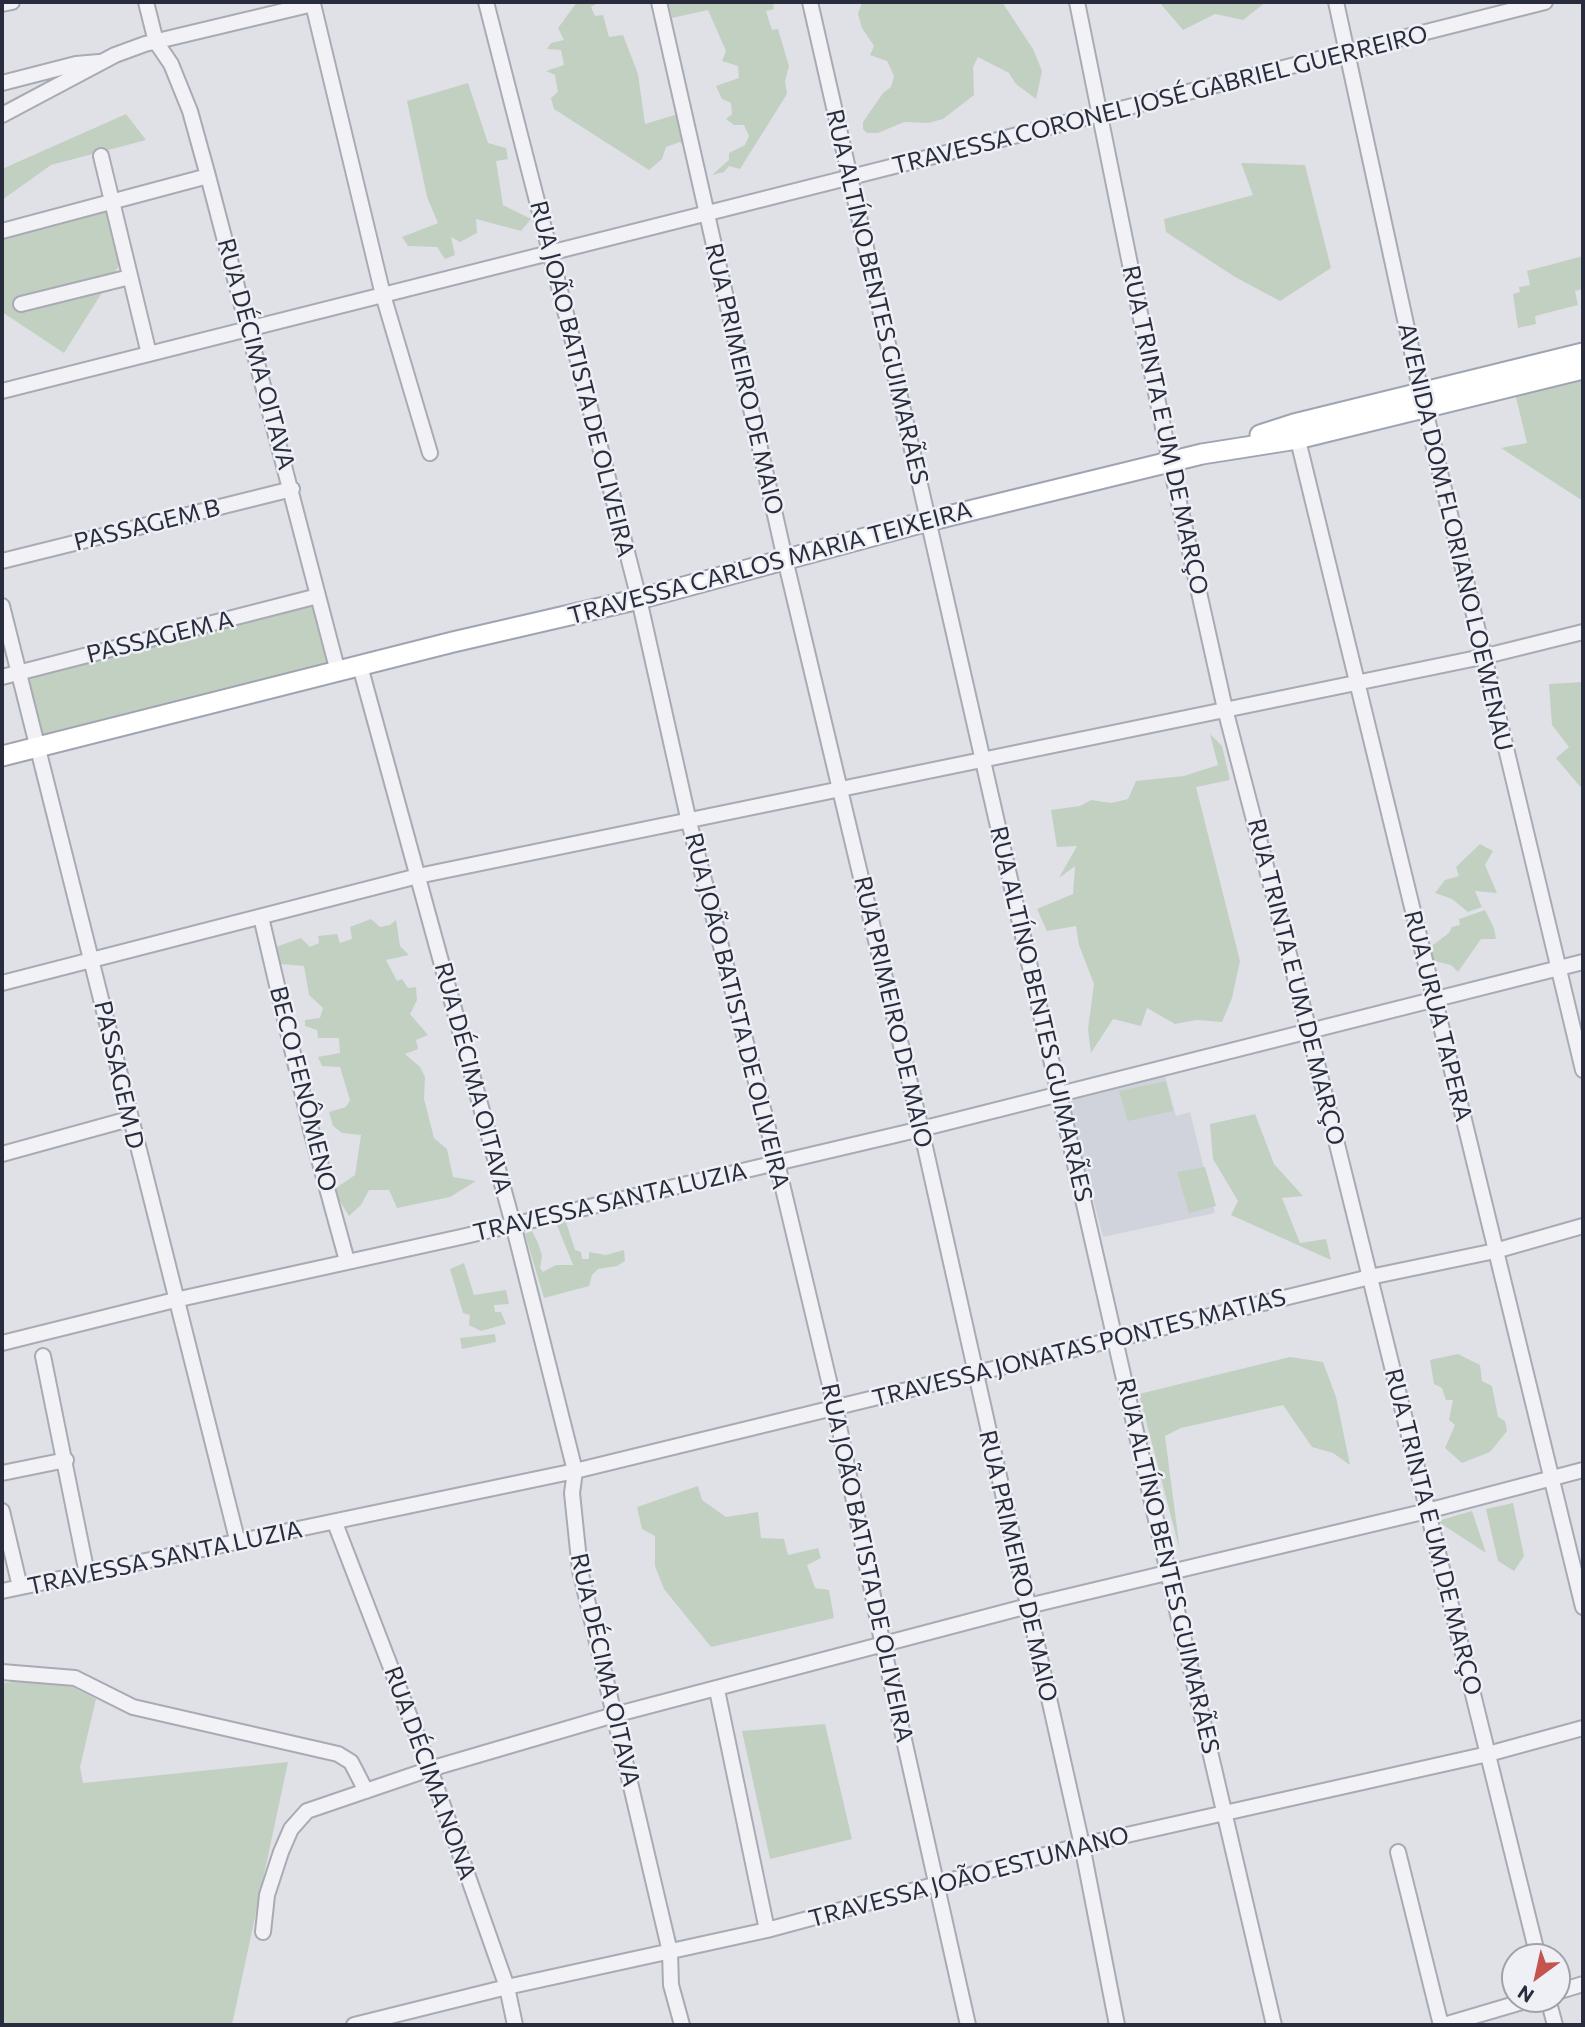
<!DOCTYPE html>
<html>
<head>
<meta charset="utf-8">
<style>
  body { margin:0 }
  #map { position:relative; width:1585px; height:2027px; overflow:hidden; background:#dfe1e7; font-family:Commissioner,sans-serif }
  canvas { display:block }
  .frame { position:absolute; inset:0; border:4px solid #292c3d; pointer-events:none }
  .north { position:absolute; left:1501px; top:1943px; width:70px; height:70px; box-sizing:border-box; background:#eef0f5; border:2px solid #9fa2ab; border-radius:50%; rotate:213deg; font-size:19px; font-weight:700; line-height:28px; text-align:center; color:#292c3d }
  .north::after { content:''; display:block; margin:auto; width:24px; height:32px; background:#c3554e; clip-path:polygon(50% 0,100% 100%,50% 72%,0 100%) }
</style>
</head>
<body>
<div id="map">
<canvas width="1585" height="2027"></canvas>
<div class="frame"></div>
<div class="north">N</div>
</div>
<script>
const g = document.querySelector('canvas').getContext('2d');
g.lineJoin = 'round';
function fill(path, color) { g.fillStyle = color; g.fill(path, 'evenodd'); }
const shape = rows => new Path2D(rows.map(r => 'M' + r).join(''));
function trace(path, color, width, dash) { g.strokeStyle = color; g.lineWidth = width; g.lineCap = dash ? 'butt' : 'round'; g.setLineDash(dash || []); g.stroke(path); }
function label(font, color, halo, rows, align = 'center') {
  g.font = font + ' Commissioner,sans-serif'; g.lineWidth = 5; g.setLineDash([]); g.textBaseline = 'middle'; g.strokeStyle = halo; g.fillStyle = color; for (const [text, x, y, turn = 0] of rows) {
    g.save(); g.translate(x, y); g.rotate((+turn || 0) * Math.PI / 180); g.textAlign = isNaN(turn) ? turn : align; if (halo) g.strokeText(text, 0, 0); g.fillText(text, 0, 0); g.restore();
  }
}
const built = shape([
  [1165,1076,1176,1116,1190,1112,1215,1213,1103,1237,1067,1098]
]);
const green = shape([
  [577,2,600,2,591,7,595,16,603,15,609,37,623,35,638,74,645,124,678,114,685,147,680,142,666,147,662,159,649,170,554,109,551,98,558,92,555,75,546,71,564,65,561,50,547,49,551,43,564,40,558,28],
  [668,2,773,2,774,9,766,11,772,30,778,29,789,66,785,81,787,94,740,169,729,166,724,172,712,175,729,160,729,153,745,145,749,136,744,125,734,125,726,119,732,114,731,103,722,99,716,86,739,78,738,66,722,61,726,51,708,10,672,18],
  [862,2,1002,2,1033,49,1042,71,1036,99,1016,84,1009,73,978,57,973,67,974,95,943,119,928,123,904,122,878,133,867,133,863,129,863,122,883,93,891,87,894,76,887,61,870,55,874,46,862,28,858,14],
  [1159,2,1266,2,1243,20,1215,14,1183,30],
  [468,83,488,143,506,148,508,159,496,161,503,205,531,219,521,231,476,219,477,233,460,242,451,237,455,255,445,259,437,247,408,246,402,237,438,223,427,197,407,101],
  [126,114,146,140,51,165,2,200,2,169],
  [1241,163,1305,165,1331,268,1280,301,1235,277,1166,232,1164,219,1253,195],
  [111,203,126,261,120,264,64,353,2,312,2,232],
  [1583,256,1583,289,1575,291,1578,305,1535,316,1536,324,1518,328,1513,294,1520,292,1519,287,1530,285,1527,271],
  [1583,378,1583,501,1501,448,1527,443,1514,389],
  [315,604,329,663,40,736,24,676],
  [1583,682,1583,790,1556,758,1569,747,1552,725,1549,684],
  [1210,734,1222,746,1230,780,1196,787,1240,961,1232,998,1222,1022,1197,1020,1175,1024,1147,1008,1141,1026,1113,1019,1091,1053,1088,1029,1094,984,1079,945,1076,926,1047,931,1037,909,1073,894,1075,866,1059,878,1077,846,1057,847,1051,810,1080,806,1091,800,1111,803,1128,799,1136,781,1184,776,1218,765],
  [1480,844,1493,851,1485,865,1497,893,1475,891,1482,907,1468,912,1452,899,1435,893,1445,880,1459,876,1456,867],
  [1485,910,1494,928,1496,939,1481,939,1458,972,1451,965,1434,961,1429,948,1449,933,1452,927,1460,925,1459,919],
  [371,919,380,927,390,925,396,920,400,946,409,955,386,960,397,981,402,979,408,988,416,987,417,1000,410,1014,428,1035,416,1040,418,1049,405,1054,420,1067,425,1077,424,1099,434,1138,447,1149,453,1177,476,1181,450,1197,397,1208,389,1190,369,1190,361,1205,349,1216,333,1190,355,1175,361,1135,342,1133,333,1126,329,1112,346,1107,350,1100,340,1067,322,1066,318,1057,340,1053,339,1038,318,1038,317,1030,305,1026,305,1020,320,1018,323,1008,309,995,304,966,280,964,277,961,276,947,301,938,310,947,319,943,318,936,337,934,340,943,352,939,350,927],
  [1166,1081,1173,1111,1128,1121,1119,1091],
  [1255,1114,1274,1164,1303,1196,1282,1198,1300,1243,1326,1239,1331,1260,1231,1215,1238,1201,1213,1159,1210,1124],
  [1205,1167,1216,1206,1189,1213,1177,1172],
  [566,1222,575,1250,581,1252,582,1259,589,1259,589,1252,606,1255,624,1250,625,1261,617,1266,598,1269,592,1275,589,1286,544,1298,525,1234,532,1231,538,1243,542,1256,540,1268,543,1272,556,1265,573,1265,557,1225],
  [464,1263,474,1295,506,1290,509,1304,494,1305,495,1312,501,1312,506,1324,481,1331,469,1325,470,1315,463,1313,450,1269],
  [495,1334,496,1342,462,1349,460,1338],
  [1458,1354,1480,1365,1482,1381,1492,1386,1498,1417,1505,1421,1507,1431,1490,1452,1462,1463,1445,1448,1455,1425,1449,1420,1453,1400,1446,1400,1442,1388,1434,1384,1430,1360],
  [1290,1357,1323,1362,1336,1397,1350,1465,1333,1453,1312,1447,1283,1405,1181,1428,1165,1436,1180,1551,1139,1394],
  [698,1486,702,1500,726,1517,758,1512,761,1538,784,1539,788,1555,818,1548,821,1558,807,1565,815,1588,829,1590,834,1618,711,1647,664,1589,655,1566,655,1536,642,1529,637,1507],
  [1513,1503,1524,1556,1514,1571,1498,1561,1486,1509],
  [1472,1511,1486,1553,1437,1521],
  [57,1679,96,1699,80,1767,83,1783,288,1762,232,2025,2,2025,2,1683],
  [825,1724,852,1839,770,1859,742,1731]
]);
const minor = shape([
  [146,2,156,42,171,64,190,111,208,176,338,672],
  [486,2,639,599,689,822,777,1163,835,1406,883,1646,968,2025],
  [659,2,785,559,921,1129,1082,1845,1117,2025],
  [810,2,1168,1572,1274,2025],
  [1077,2,1170,462,1225,709,1309,1031,1538,1957],
  [1336,2,1421,393,1583,1070],
  [2,4,12,2],
  [2,83,76,64,99,62],
  [2,115,115,55,145,44,313,4,383,295,430,453],
  [101,156,149,354],
  [2,231,208,176],
  [21,304,130,277],
  [2,391,1545,2],
  [1296,432,1583,1607],
  [2,561,292,489],
  [2,606,238,1543],
  [360,666,513,1224,575,1471,572,1493,580,1570,670,1952,671,1985,682,2025],
  [2,677,318,596],
  [261,917,311,1130,347,1261],
  [2,983,418,876,1482,657,1583,632],
  [2,1154,129,1119],
  [2,1343,175,1300,461,1237,921,1129,1583,962],
  [43,1356,87,1574],
  [2,1473,66,1460],
  [2,1511,20,1587],
  [335,1523,430,1769,507,1987,515,2025],
  [2,1591,575,1471,1370,1277,1495,1251,1583,1226],
  [2,1672,75,1678,133,1707,338,1754,351,1762,366,1791],
  [717,1690,767,1930],
  [1398,1852,1441,2025],
  [263,1932,267,1895,281,1852,291,1829,307,1811,430,1769,614,1715,1028,1606,1427,1511,1583,1470],
  [1557,1992,1583,1984],
  [1548,1999,1555,2025],
  [354,2025,507,1987,767,1930,1082,1845,1488,1754,1583,1728],
  [1444,2025,1532,1999]
]);
const major = shape([
  [1260,435,1294,424,1583,353],
  [2,756,453,642,639,599,928,521,1202,454,1297,439,1583,369]
]);
const streetNames = [
  ["TRAVESSA CORONEL JOSÉ GABRIEL GUERREIRO",1160,100,-14],
  ["RUA ALTÍNO BENTES GUIMARÃES",877,297,77],
  ["RUA DÉCIMA OITAVA",256,354,75],
  ["RUA JOÃO BATISTA DE OLIVEIRA",582,379,76],
  ["RUA PRIMEIRO DE MAIO",744,379,77],
  ["RUA TRINTA E UM DE MARÇO",1165,430,78],
  ["PASSAGEM B",147,525,-14],
  ["AVENIDA DOM FLORIANO LOEWENAU",1455,537,77],
  ["TRAVESSA CARLOS MARIA TEIXEIRA",770,563,-15],
  ["PASSAGEM A",160,637,-14],
  ["RUA TRINTA E UM DE MARÇO",1296,982,76],
  ["RUA JOÃO BATISTA DE OLIVEIRA",737,1011,76],
  ["RUA PRIMEIRO DE MAIO",893,1012,77],
  ["RUA ALTÍNO BENTES GUIMARÃES",1041,1014,77],
  ["RUA URUA TAPERA",1438,1016,76],
  ["PASSAGEM D",119,1075,77],
  ["RUA DÉCIMA OITAVA",473,1078,75],
  ["BECO FENÔMENO",303,1089,76],
  ["TRAVESSA SANTA LUZIA",610,1202,-13],
  ["TRAVESSA JONATAS PONTES MATIAS",1079,1348,-14],
  ["RUA TRINTA E UM DE MARÇO",1433,1532,76],
  ["TRAVESSA SANTA LUZIA",165,1558,-12],
  ["RUA JOÃO BATISTA DE OLIVEIRA",867,1563,78],
  ["RUA PRIMEIRO DE MAIO",1018,1566,77],
  ["RUA ALTÍNO BENTES GUIMARÃES",1168,1566,77],
  ["RUA DÉCIMA OITAVA",605,1670,77],
  ["RUA DÉCIMA NONA",430,1773,70],
  ["TRAVESSA JOÃO ESTUMANO",969,1877,-15]
];
fill(built, '#d1d3dc');
fill(green, '#c2d0c1');
trace(minor, '#a8abb4', 18);
trace(major, '#a0a3b2', 23);
trace(minor, '#f2f2f6', 14);
trace(major, '#fff', 19);
label('24px', '#292c3d', '#eef0f5', streetNames);
</script>
</body>
</html>
